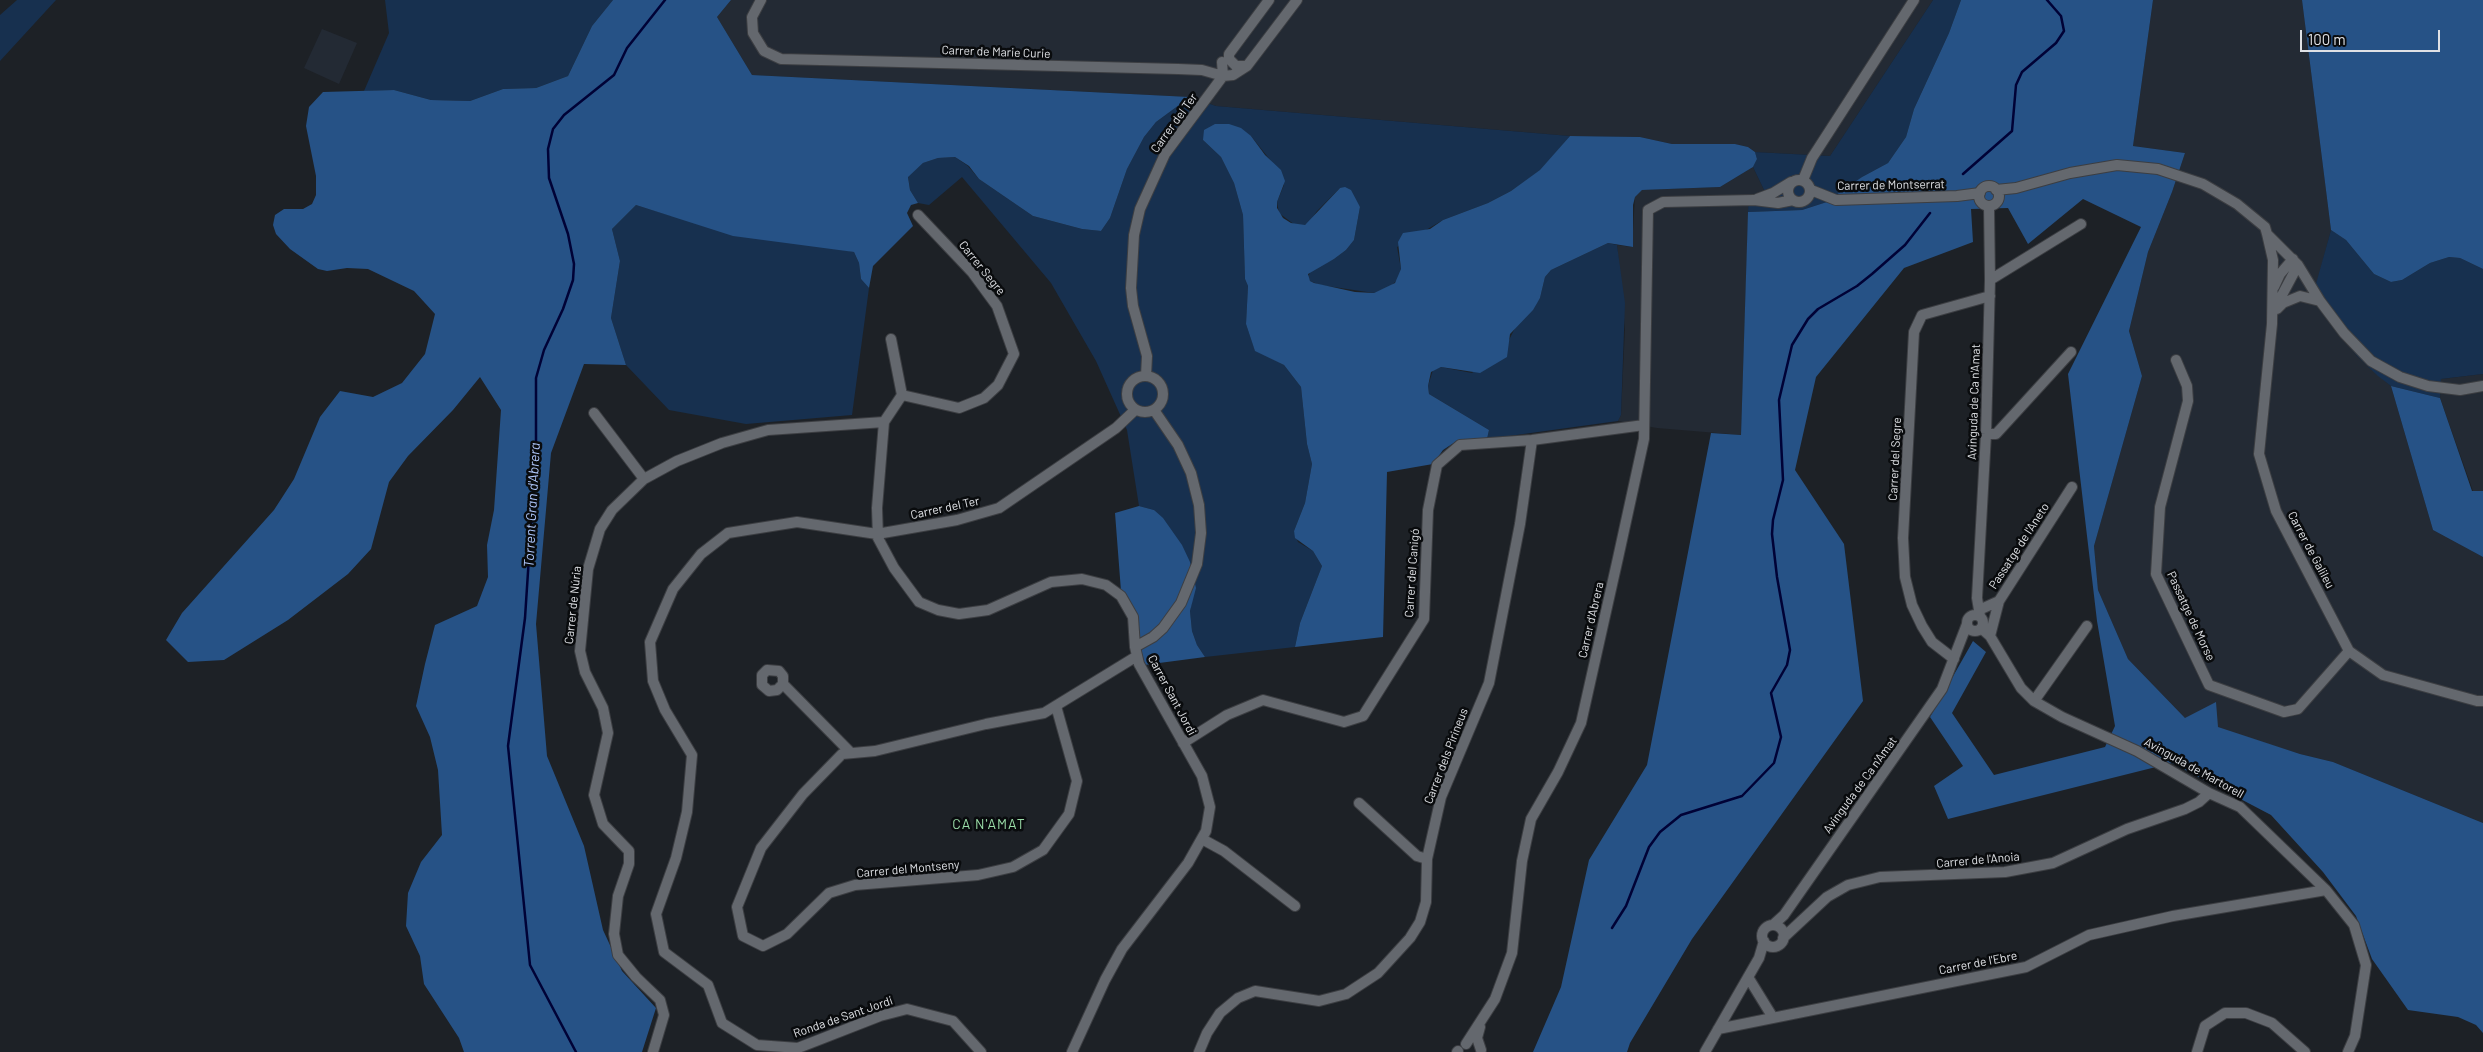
<!DOCTYPE html>
<html>
<head>
<meta charset="utf-8">
<style>
  body { margin:0 }
  #map { position:relative; width:2483px; height:1052px; overflow:hidden; background:#1d2126; font-family:Barlow,sans-serif }
  canvas { display:block }
  .scale { position:absolute; left:2300px; top:30px; width:140px; height:22px; box-sizing:border-box; border:2px solid #dfe1e5; border-top:0; padding-left:6px; font-size:15px; line-height:18px; white-space:nowrap; color:#dfe1e5; -webkit-text-stroke:4px #090b0d; paint-order:stroke }
</style>
</head>
<body>
<div id="map">
<canvas width="2483" height="1052"></canvas>
<div class="scale">100 m</div>
</div>
<script>
const g = document.querySelector('canvas').getContext('2d');
g.lineJoin = 'round';
function fill(path, color) { g.fillStyle = color; g.fill(path, 'evenodd'); }
const shape = rows => new Path2D(rows.map(r => 'M' + r).join(''));
function trace(path, color, width, dash) { g.strokeStyle = color; g.lineWidth = width; g.lineCap = dash ? 'butt' : 'round'; g.setLineDash(dash || []); g.stroke(path); }
function label(font, color, halo, rows, align = 'center') {
  g.font = font + ' Barlow,sans-serif'; g.lineWidth = 5; g.setLineDash([]); g.textBaseline = 'middle'; g.strokeStyle = halo; g.fillStyle = color; for (const [text, x, y, turn = 0] of rows) {
    g.save(); g.translate(x, y); g.rotate((+turn || 0) * Math.PI / 180); g.textAlign = isNaN(turn) ? turn : align; if (halo) g.strokeText(text, 0, 0); g.fillText(text, 0, 0); g.restore();
  }
}
const built = shape([
  [731,0,1933,0,1830,156,1755,152,1748,147,1735,144,1672,144,1640,137,1570,136,1216,106,1190,97,752,75,717,17],
  [2153,0,2302,0,2331,230,2313,298,2357,356,2391,386,2433,530,2483,557,2483,823,2333,762,2300,754,2185,718,2128,659,2098,590,2094,546,2142,376,2129,331,2148,252,2172,192,2185,153,2133,146],
  [322,29,357,43,339,84,304,68],
  [1753,167,1765,192,1749,195,1741,435,1657,428,1618,421,1621,415,1625,329,1617,245,1632,247,1635,197,1642,190,1720,187],
  [2483,374,2483,491,2473,491,2440,398,2441,379]
]);
const green = shape([
  [17,0,56,0,0,61,0,15],
  [385,0,613,0,592,26,568,76,536,88,503,89,470,101,431,100,394,90,364,91,389,33],
  [1933,0,1961,0,1949,33,1914,109,1906,137,1888,163,1862,177,1833,200,1802,210,1748,212,1749,195,1765,192,1753,167,1757,159,1755,152,1830,156],
  [1190,97,1216,106,1570,136,1541,170,1511,191,1488,203,1443,220,1397,247,1401,269,1400,277,1390,287,1374,293,1320,285,1310,281,1308,277,1311,270,1334,259,1346,250,1354,240,1360,207,1340,188,1317,211,1310,221,1305,225,1295,225,1279,213,1277,202,1284,185,1271,161,1251,136,1203,140,1221,157,1234,183,1243,215,1245,279,1248,286,1246,324,1255,350,1284,365,1301,387,1307,444,1312,464,1305,503,1294,531,1298,542,1313,551,1322,566,1300,623,1295,647,1205,657,1197,645,1192,631,1190,611,1192,601,1154,510,1139,506,1127,430,1096,361,1051,283,962,177,929,205,918,203,910,190,908,176,923,163,938,158,955,157,968,166,979,179,1033,216,1082,229,1101,231,1110,218,1127,169,1144,137,1156,122],
  [636,205,668,215,854,252,859,263,861,279,869,288,852,415,746,424,669,410,626,365,611,318,620,261,612,229],
  [2331,230,2346,240,2374,274,2391,282,2402,280,2430,263,2449,257,2460,258,2483,269,2483,374,2441,379,2440,398,2391,386,2378,376,2357,356,2312,298],
  [1608,243,1617,245,1625,303,1621,415,1618,421,1487,439,1489,430,1429,394,1428,386,1433,370,1441,367,1472,373,1509,340,1516,326,1540,298,1545,277,1551,270]
]);
const forest = shape([
  [613,0,731,0,717,17,752,75,1190,97,1156,122,1144,137,1127,169,1110,218,1101,231,1082,229,1033,216,979,179,969,166,955,157,938,158,923,163,908,177,910,190,918,203,911,205,907,213,913,226,873,266,869,288,861,279,859,263,854,252,733,236,636,205,612,229,620,261,611,318,626,365,584,364,551,453,536,624,547,756,584,846,603,930,622,971,656,1008,642,1052,464,1052,459,1038,424,984,420,956,406,926,408,893,421,862,442,835,438,770,430,737,416,706,425,664,435,625,477,606,488,577,487,545,494,510,501,410,480,377,453,410,408,456,389,482,371,549,348,574,288,620,224,660,188,662,166,640,182,613,274,510,294,479,320,417,340,391,373,397,402,383,425,354,435,314,414,291,368,269,347,268,327,271,318,269,290,249,276,234,273,225,275,215,284,209,303,209,312,204,316,195,316,176,306,126,309,107,323,92,394,90,431,100,470,101,503,89,536,88,568,76,592,26],
  [1961,0,2153,0,2133,146,2185,153,2172,192,2148,252,2129,331,2142,376,2094,546,2098,590,2128,659,2185,718,2216,702,2218,727,2300,754,2333,762,2483,823,2483,1033,2476,1025,2458,1017,2408,1010,2372,959,2356,916,2323,872,2271,815,2172,763,1948,819,1934,786,1963,766,1930,717,1973,641,1986,652,1952,713,1994,775,2105,747,2115,726,2097,621,2068,374,2141,227,2083,199,2028,244,2008,208,1971,209,1973,242,1904,268,1816,377,1795,470,1844,544,1863,701,1692,939,1630,1043,1627,1052,1533,1052,1561,987,1589,860,1647,765,1711,433,1741,435,1748,212,1802,210,1833,200,1836,195,1862,177,1888,163,1906,137,1914,109,1949,33],
  [2302,0,2483,0,2483,269,2460,258,2449,257,2430,263,2402,280,2391,282,2374,274,2346,240,2331,230],
  [1215,124,1229,124,1241,128,1251,136,1265,155,1281,170,1285,181,1277,202,1277,208,1283,218,1291,223,1305,225,1340,188,1345,187,1351,190,1360,207,1354,240,1346,250,1334,259,1308,274,1310,281,1314,283,1355,292,1374,293,1395,283,1401,269,1398,242,1403,233,1430,229,1443,220,1488,203,1511,191,1540,170,1570,136,1640,137,1672,144,1735,144,1748,147,1755,152,1757,159,1753,167,1720,187,1642,190,1635,197,1633,205,1633,247,1608,243,1551,270,1545,277,1540,298,1533,310,1510,334,1507,357,1480,373,1441,367,1431,372,1428,386,1429,394,1489,430,1487,439,1460,441,1452,444,1443,450,1433,464,1387,472,1383,637,1295,647,1300,623,1322,566,1313,551,1295,538,1294,531,1305,503,1312,464,1307,444,1301,387,1284,365,1255,351,1246,324,1248,286,1245,279,1243,215,1234,183,1221,157,1203,140,1204,130],
  [2391,386,2440,398,2472,491,2483,491,2483,557,2433,530],
  [1139,506,1154,510,1163,518,1182,545,1190,562,1196,588,1190,611,1192,631,1197,645,1205,657,1144,665,1121,591,1115,513]
]);
const stream = shape([
  [1963,174,2012,131,2016,85,2022,72,2056,43,2064,31,2061,16,2047,0],
  [1612,928,1626,906,1649,847,1660,832,1681,815,1742,796,1774,763,1781,737,1771,693,1787,665,1790,650,1777,577,1772,534,1773,520,1783,480,1779,400,1792,345,1808,319,1818,309,1857,286,1872,274,1905,245,1930,213],
  [576,1052,530,965,508,746,525,618,536,449,536,378,544,350,563,309,573,280,574,264,568,234,549,178,548,149,553,129,564,115,614,75,627,48,665,0]
]);
const minor = shape([
  [761,0,752,17,753,33,764,51,781,59,1178,69,1202,70,1223,76,1233,75,1247,66,1297,0],
  [1247,66,1236,66,1229,59,1229,54,1269,0],
  '1788 191a11 11 0 1 1 22 0a11 11 0 1 1-22 0Z',
  [1803,180,1812,158,1914,0],
  '1979 196a10 10 0 1 1 20 0a10 10 0 1 1-20 0Z',
  [1811,190,1836,200,1957,196,1980,193],
  [1996,190,2016,188,2070,173,2117,165,2158,169,2203,184,2237,204,2265,227,2267,234,2298,265,2320,301,2344,333,2371,361,2400,377,2428,386,2460,390,2483,386],
  [1757,199,1773,193,1791,182],
  [2267,234,2273,260,2272,324,2259,454,2276,511,2349,651,2383,675,2477,701,2483,701],
  [1990,280,2081,224],
  [2274,287,2280,274,2293,259],
  [2277,309,2283,303,2300,296,2320,301],
  [2273,312,2298,265],
  [891,339,902,395],
  [2176,360,2187,386,2188,401,2160,507,2156,574,2209,685,2284,712,2298,709,2349,651],
  [1146,376,1147,356,1133,306,1131,288,1134,235,1140,209,1165,154,1223,76,1222,62],
  '1127 394a18 18 0 1 1 36 0a18 18 0 1 1-36 0Z',
  [902,395,884,422,877,508,878,538,894,568,919,602,938,610,959,614,988,610,1051,582,1082,579,1106,585,1121,596,1133,617,1135,647,1139,664,1202,776,1210,807,1206,831,1188,863,1122,949,1105,980,1072,1052],
  [902,395,959,408,984,398,998,385,1014,354,997,306,972,272,918,215],
  [594,413,644,479],
  [1986,434,1996,434,2071,352],
  [1979,610,1999,601,2072,487],
  '1967 623a8 8 0 1 1 16 0a8 8 0 1 1-16 0Z',
  [1980,616,1977,598,1986,434,1990,280,1989,206],
  [1981,628,1990,636,2021,688,2034,701,2062,717,2137,751,2209,793,2240,807,2326,890,2354,925,2366,965,2355,1036,2348,1052],
  [1990,636,1999,601],
  [1135,647,1153,637,1163,628,1181,603,1197,564,1201,533,1199,505,1191,473,1178,445,1154,410],
  [1954,659,1932,642,1922,626,1912,605,1905,577,1903,538,1914,332,1922,315,1990,296],
  [783,684,777,690,769,691,762,685,762,675,767,670,779,671,783,676,783,684,851,753],
  [2034,701,2087,626],
  [1056,706,1077,781,1069,814,1043,850,1013,867,978,875,855,885,829,893,787,934,763,946,743,936,737,907,761,848,803,794,842,754,875,751,986,724,1044,713,1137,656],
  [1183,743,1227,715,1263,700,1344,722,1363,716,1424,619,1428,510,1437,465,1460,445,1532,440,1644,425],
  [1359,803,1417,856,1427,859],
  [1202,839,1224,851,1295,906],
  [1773,925,1784,915,1942,689,1967,624],
  '1762 936a11 11 0 1 1 22 0a11 11 0 1 1-22 0Z',
  [1783,938,1827,897,1848,885,1880,877,2005,872,2053,863,2127,829,2185,809,2199,802,2209,793],
  [1748,977,1772,1016],
  [1480,1027,1477,1038,1481,1050],
  [1718,1029,2026,967,2089,935,2173,916,2326,890],
  [1466,1044,1495,999,1512,953,1522,861,1531,819,1558,772,1581,723,1618,558,1644,439,1648,210,1663,202,1754,200,1778,203,1793,200],
  [653,1052,664,1015,660,1000,636,977,618,955,614,934,618,896,629,864,629,851,603,824,594,795,608,733,603,708,585,672,580,651,588,569,600,529,612,510,644,479,677,461,722,443,768,430,884,422],
  [981,1052,953,1021,907,1009,880,1016,798,1048,757,1045,722,1023,708,985,664,952,656,914,676,858,687,812,692,755,665,710,653,681,650,642,673,589,701,554,728,533,797,522,877,534,957,520,999,508,1116,428,1135,410],
  [1199,1052,1207,1033,1220,1013,1238,998,1255,991,1319,1001,1346,994,1378,973,1410,938,1420,922,1426,902,1427,859,1441,797,1489,683,1520,524,1532,440],
  [1457,1052,1458,1051],
  [1705,1052,1759,958,1764,941],
  [2197,1052,2205,1026,2225,1013,2246,1013,2272,1023,2305,1052]
]);
const streetNames = [
  ["Carrer de Marie Curie",996,52,2],
  ["Carrer del Ter",1174,123,-54],
  ["Carrer de Montserrat",1891,185,-1],
  ["Carrer Segre",982,268,51],
  ["Avinguda de Ca n'Amat",1974,402,-88],
  ["Carrer del Segre",1895,459,-87],
  ["Carrer del Ter",945,508,-12],
  ["Passatge de l'Aneto",2019,546,-57],
  ["Carrer de Galileu",2311,550,62],
  ["Carrer del Canigó",1412,573,-86],
  ["Carrer de Núria",573,605,-84],
  ["Passatge de Morse",2191,616,65],
  ["Carrer d'Abrera",1591,620,-77],
  ["Carrer Sant Jordi",1172,695,62],
  ["Carrer dels Pirineus",1446,756,-69],
  ["Avinguda de Martorell",2194,768,29],
  ["Avinguda de Ca n'Amat",1860,785,-54],
  ["Carrer de l'Anoia",1978,860,-5],
  ["Carrer del Montseny",908,869,-5],
  ["Carrer de l'Ebre",1978,963,-11],
  ["Ronda de Sant Jordi",843,1017,-19]
];
const waterNames = [
  ["Torrent Gran d'Abrera",532,505,-87]
];
const neighbourhoodNames = [
  ["CA N'AMAT",989,824]
];
fill(built, '#232a34');
fill(green, '#17304f');
fill(forest, '#265286');
trace(stream, '#000236', 2.5);
trace(minor, '#3c3e42', 12);
trace(minor, '#64686e', 10);
label('12px', '#dfe1e5', '#090b0d', streetNames);
label('italic 14px', '#aec6fa', '#090b0d', waterNames);
g.letterSpacing = '1px';
label('14px', '#9bdea9', '#090b0d', neighbourhoodNames);
g.letterSpacing = '0px';
</script>
</body>
</html>
